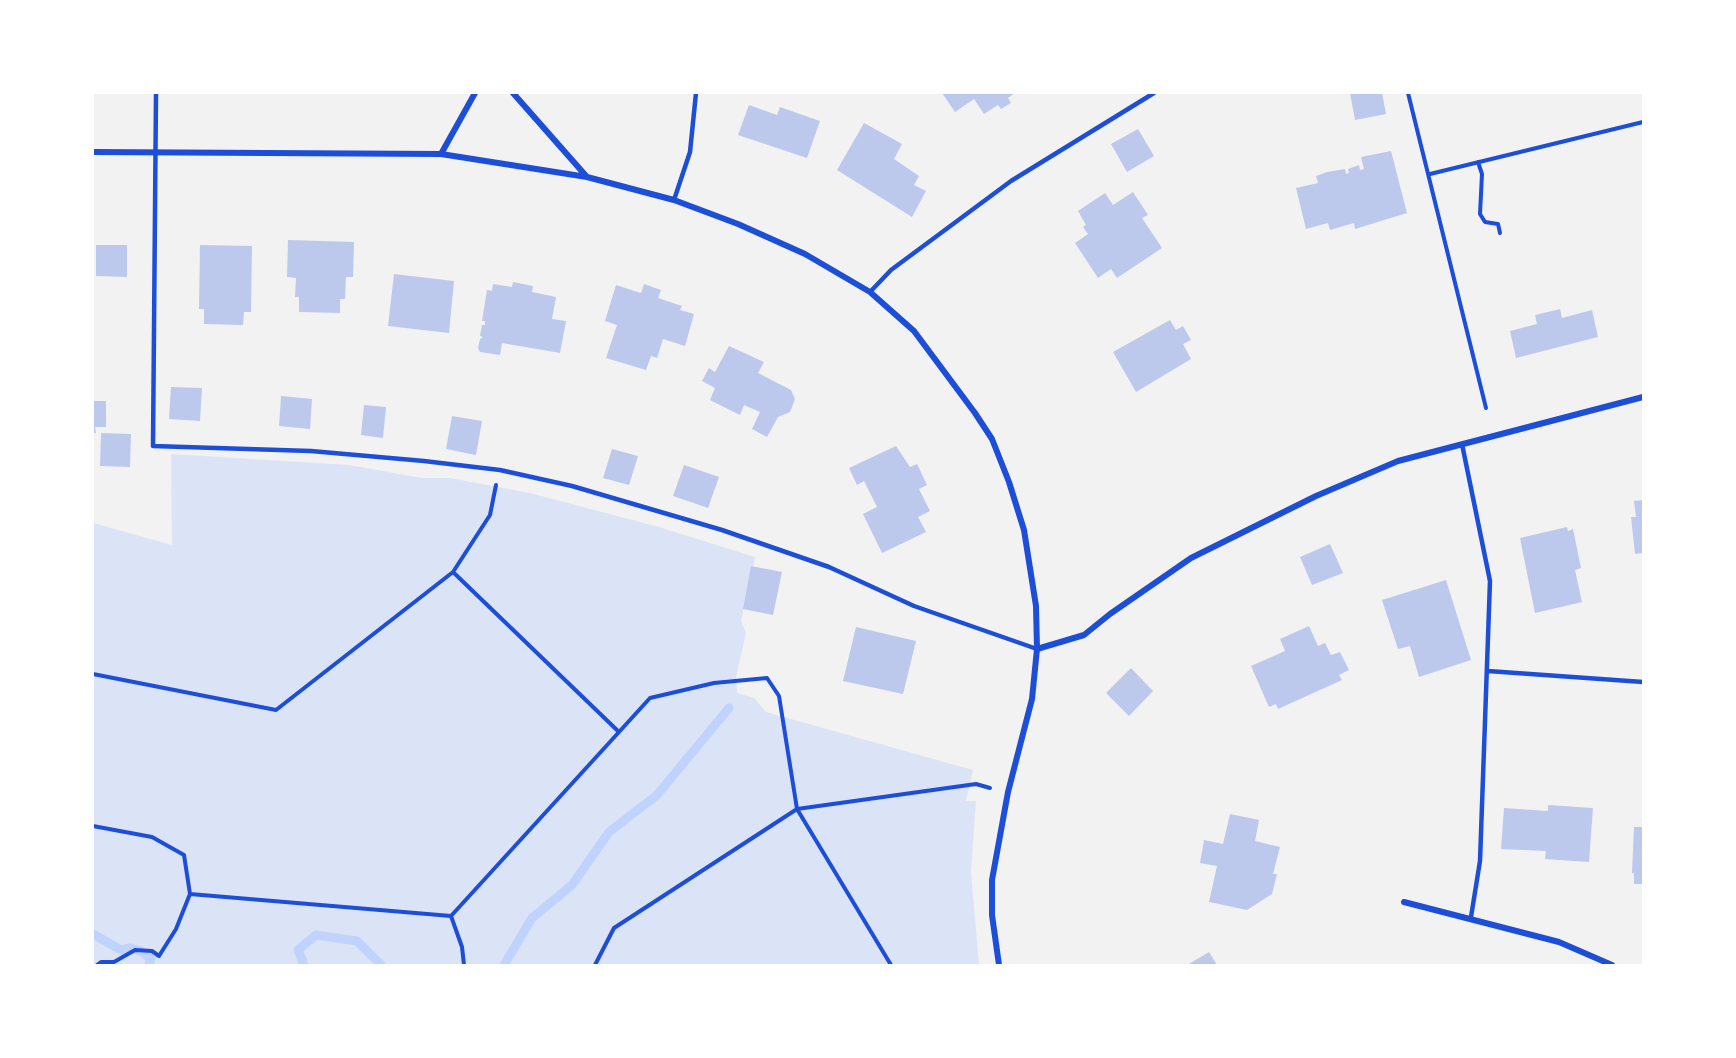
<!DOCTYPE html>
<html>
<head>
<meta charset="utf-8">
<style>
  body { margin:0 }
  #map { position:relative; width:1736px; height:1058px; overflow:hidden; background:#f2f2f2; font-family:"Roboto Serif",serif }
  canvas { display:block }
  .frame { position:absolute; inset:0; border:94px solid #fff; pointer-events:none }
</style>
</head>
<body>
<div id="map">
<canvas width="1736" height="1058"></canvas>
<div class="frame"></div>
</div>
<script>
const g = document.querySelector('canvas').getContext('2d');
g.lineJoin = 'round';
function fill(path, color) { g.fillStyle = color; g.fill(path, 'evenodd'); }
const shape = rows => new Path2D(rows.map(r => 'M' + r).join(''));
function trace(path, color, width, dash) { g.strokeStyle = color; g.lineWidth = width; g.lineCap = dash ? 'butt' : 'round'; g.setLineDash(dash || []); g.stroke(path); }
const green = shape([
  [171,454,349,465,422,478,450,478,530,493,659,527,755,557,741,621,746,633,736,677,737,693,754,698,766,712,973,770,966,801,976,801,971,872,979,965,93,965,93,523,172,545]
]);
const stream = shape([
  [93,934,121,950,130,948,141,951,151,959,149,965],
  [304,965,298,950,316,935,357,941,381,965],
  [504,965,532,918,572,885,609,832,657,795,729,708]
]);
const building = shape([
  [942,93,1015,93,1008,98,1011,103,1001,109,998,105,984,114,974,99,955,112],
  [1350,93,1382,93,1386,114,1355,120],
  [749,105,777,115,780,107,820,121,807,158,738,135],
  [864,123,902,144,894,159,919,176,914,185,926,191,912,217,837,170],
  [1138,129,1154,156,1127,172,1111,144],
  [1391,151,1407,213,1355,229,1354,223,1330,230,1328,223,1306,229,1296,188,1318,183,1316,176,1327,172,1345,169,1346,174,1349,173,1348,169,1359,165,1360,170,1364,169,1361,157],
  [1133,192,1148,215,1142,218,1162,248,1117,278,1111,269,1098,278,1075,243,1088,234,1083,227,1086,225,1078,211,1105,193,1113,205],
  [288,240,354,242,353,277,346,277,345,299,340,299,340,313,299,312,299,297,295,297,296,278,287,277],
  [96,245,127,245,127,277,96,276],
  [200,245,252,246,251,312,244,312,243,325,204,324,204,309,199,309],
  [394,274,454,281,449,333,388,326],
  [513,282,533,286,532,292,556,297,552,319,566,321,560,353,502,343,500,355,480,352,478,348,480,339,483,337,480,336,482,325,485,325,485,321,482,321,487,290,492,291,493,284,512,287],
  [644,284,661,290,658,298,682,306,680,310,694,314,685,346,663,339,657,358,651,356,646,370,606,358,617,325,605,321,616,285,641,293],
  [1560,309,1562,318,1592,310,1598,337,1516,358,1510,331,1537,324,1535,315],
  [1170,320,1176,330,1183,326,1191,340,1183,344,1191,359,1136,392,1113,352],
  [729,346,764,362,758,373,791,390,795,399,790,412,778,417,767,437,752,429,760,412,744,405,740,415,710,400,715,388,702,381,709,368,715,372],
  [171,387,202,388,200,421,169,419],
  [281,396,312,399,310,429,279,426],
  [93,401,106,401,106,427,95,427,96,433,93,433],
  [364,405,386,407,383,438,361,435],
  [452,416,482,421,476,455,446,449],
  [101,433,131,434,130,467,100,466],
  [896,446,910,467,917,464,927,485,919,489,930,511,918,517,926,532,882,553,863,514,877,507,864,481,857,485,849,468],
  [612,449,638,456,629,485,603,478],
  [684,465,719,477,708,508,673,496],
  [1643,500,1643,553,1635,554,1631,517,1636,517,1634,501],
  [1567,527,1568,531,1573,529,1581,568,1575,570,1582,602,1535,613,1520,538],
  [1330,544,1343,573,1312,585,1300,557],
  [751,566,782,572,773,615,743,609],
  [1446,580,1471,660,1419,677,1410,646,1398,649,1382,600],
  [1309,626,1318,646,1325,643,1331,655,1340,652,1349,670,1339,675,1342,680,1278,709,1276,704,1269,707,1251,666,1285,651,1280,639],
  [856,627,916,641,903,694,843,681],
  [1131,668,1153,691,1129,716,1106,693],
  [1548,805,1593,808,1589,862,1545,859,1546,851,1501,849,1504,808,1548,811],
  [1230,814,1259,820,1255,841,1280,847,1273,874,1277,874,1272,894,1247,910,1209,902,1217,866,1200,863,1204,840,1223,844],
  [1634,827,1643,827,1643,884,1634,884,1634,873,1632,873],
  [1209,952,1217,965,1187,965]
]);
const path = shape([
  [1408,93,1486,408],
  [1478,162,1482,174,1480,214,1485,222,1498,224,1500,233],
  [1430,174,1643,122],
  [93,674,276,710,453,572,490,515,496,485],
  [93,826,152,837,184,855,190,894,451,916,619,732,453,572],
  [451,916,462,947,464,965],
  [97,965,101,962,114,962,135,950,152,951,159,956,176,929,190,894],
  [595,965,614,928,797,809,779,696,767,678,714,683,650,698,619,732],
  [891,965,797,809,976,784,990,788]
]);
const service = shape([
  [156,93,153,446,311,451,424,461,500,470,572,486,722,530,829,567,914,606,1037,649],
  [674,200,690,152,696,93],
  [870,292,891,270,1011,181,1154,93],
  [1462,444,1490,581,1480,861,1471,917],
  [1488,671,1643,682]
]);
const minor = shape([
  [513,93,587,177],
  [93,152,441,154,587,177,674,200,738,224,805,254,870,292,914,331,975,413,992,439,1009,482,1024,530,1036,606,1037,649,1032,699,1008,792,992,880,992,915,999,965],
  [441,154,475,93],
  [1037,649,1084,635,1110,614,1191,558,1316,496,1398,461,1643,397],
  [1404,902,1559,942,1612,965]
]);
fill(green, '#dbe4f7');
trace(stream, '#bfd3fe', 9);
fill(building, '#bdc9ec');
trace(path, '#1d4ed8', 4);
trace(service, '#1d4ed8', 4.5);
trace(minor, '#1d4ed8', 6);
</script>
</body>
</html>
